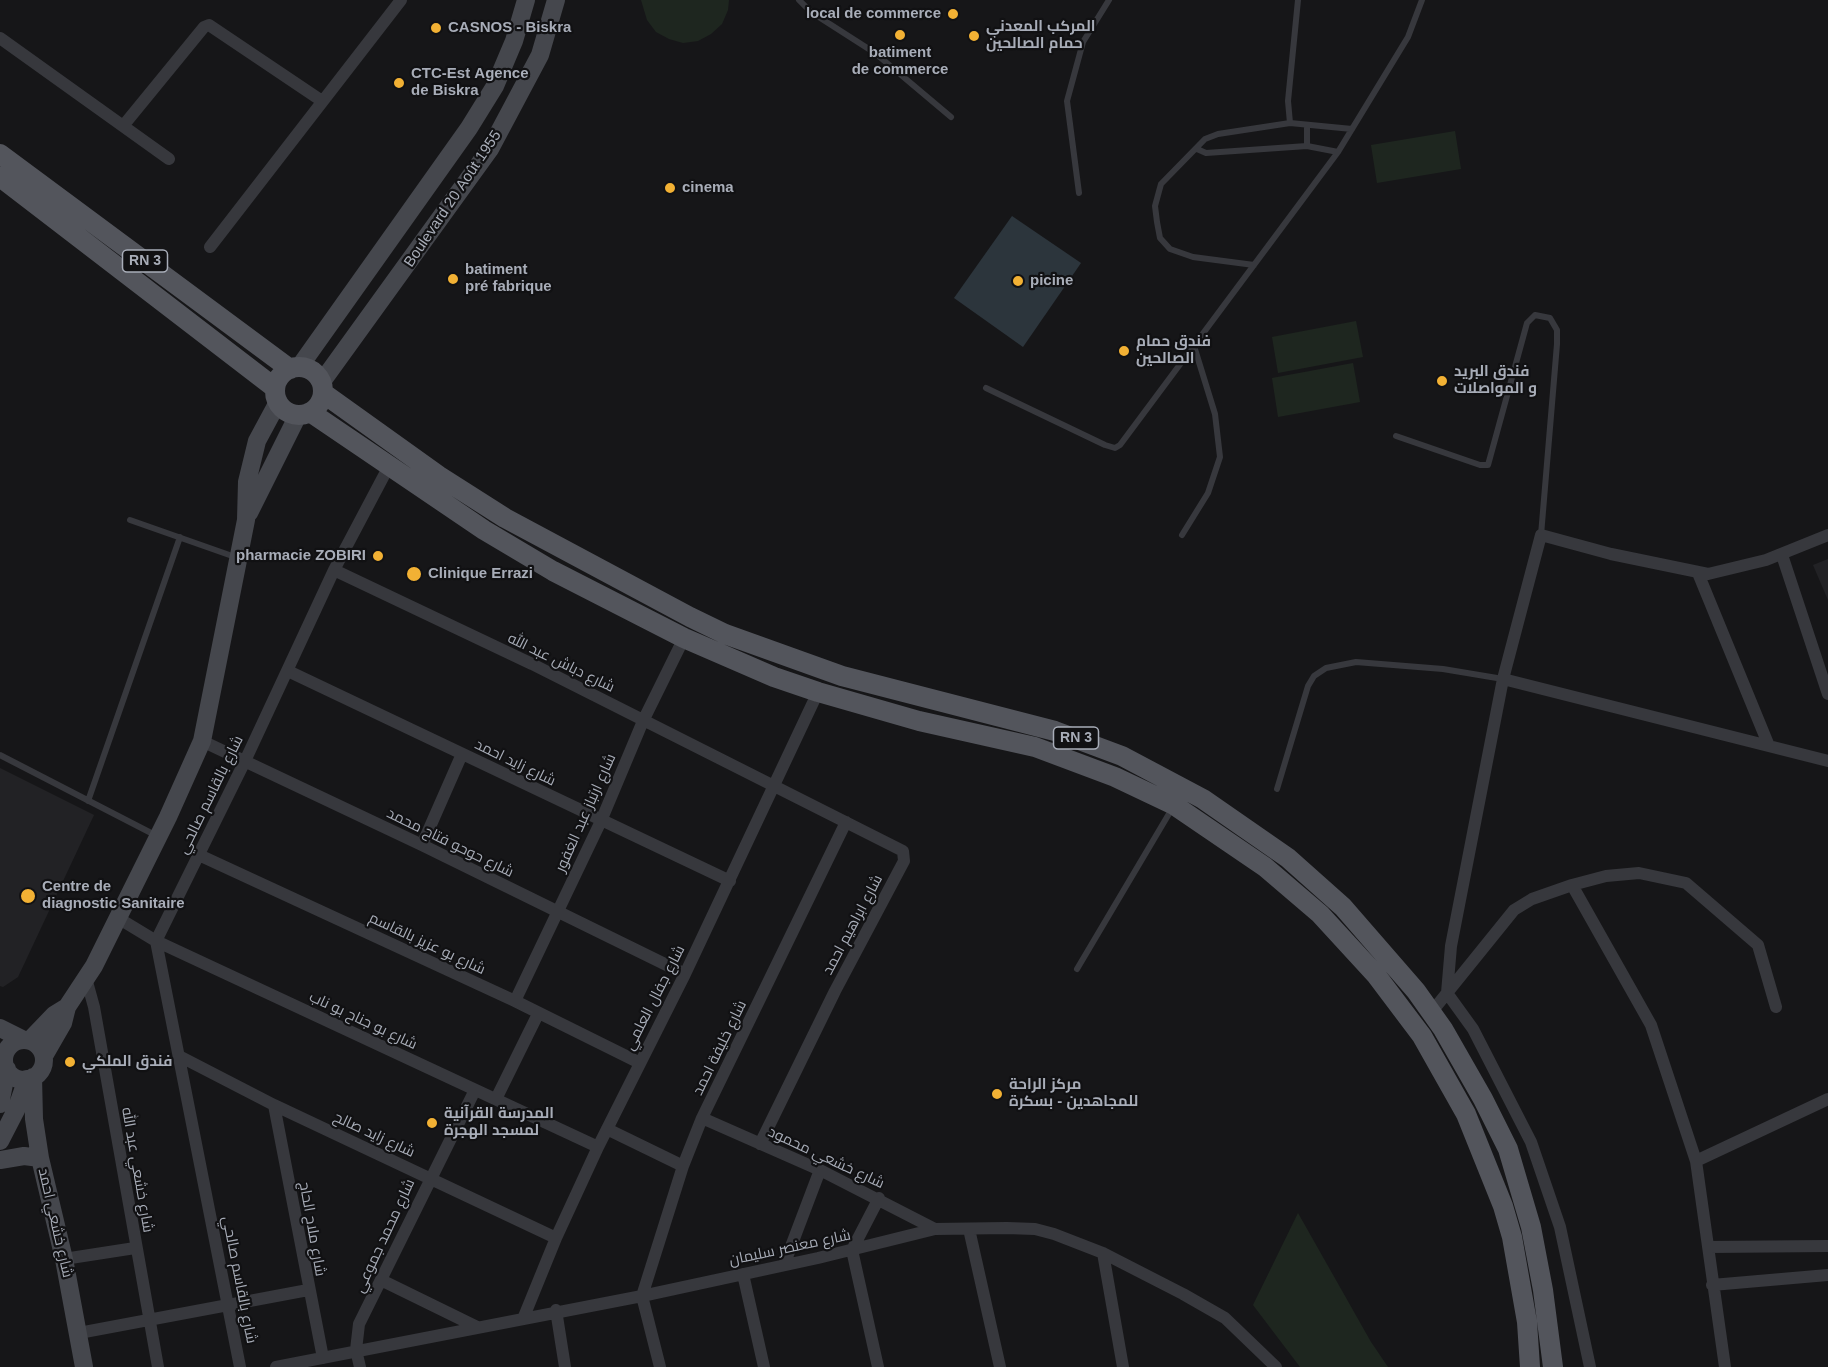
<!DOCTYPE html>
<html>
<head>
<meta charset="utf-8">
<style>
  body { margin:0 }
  canvas { display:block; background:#161618 }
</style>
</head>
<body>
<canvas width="1828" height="1367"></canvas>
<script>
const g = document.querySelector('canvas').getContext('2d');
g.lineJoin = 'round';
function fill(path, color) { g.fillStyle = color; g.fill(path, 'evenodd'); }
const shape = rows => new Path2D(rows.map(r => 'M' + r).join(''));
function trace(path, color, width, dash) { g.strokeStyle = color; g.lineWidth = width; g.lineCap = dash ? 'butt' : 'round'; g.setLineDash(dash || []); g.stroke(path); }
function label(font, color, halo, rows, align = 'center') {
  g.font = font + ' Arial,Cairo,sans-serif'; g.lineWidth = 4.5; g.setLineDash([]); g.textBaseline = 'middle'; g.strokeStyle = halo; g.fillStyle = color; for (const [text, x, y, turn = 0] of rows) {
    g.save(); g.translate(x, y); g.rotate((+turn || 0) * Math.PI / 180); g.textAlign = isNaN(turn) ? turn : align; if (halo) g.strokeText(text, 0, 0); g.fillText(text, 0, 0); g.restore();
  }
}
const built = shape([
  [1828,559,1828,600,1813,565],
  [0,768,94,815,18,977,3,987,0,986]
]);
const green = shape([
  [641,0,729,0,728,10,722,24,711,34,698,41,683,43,669,39,656,32,647,20],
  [1455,131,1461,169,1377,183,1371,145],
  [1356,321,1363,357,1278,373,1272,337],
  [1353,363,1360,402,1278,417,1272,378],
  [1298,1213,1371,1342,1388,1367,1300,1367,1253,1305]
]);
const water = shape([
  [1012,216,1081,263,1023,347,954,298]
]);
const lane = shape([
  [799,0,811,12,875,53,951,117],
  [1290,123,1288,101,1298,0],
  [1307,125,1307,146],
  [1197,149,1206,153,1307,146,1338,152],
  [1079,193,1067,101,1083,42,1109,0],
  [1254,265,1193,257,1170,249,1160,238,1157,222,1155,206,1161,184,1205,139,1218,134,1290,123,1352,129],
  [986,388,1105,445,1115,448,1120,445,1338,152,1408,37,1422,0],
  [1396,436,1480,465,1488,465,1527,323,1535,315,1550,318,1557,330,1557,344,1541,535],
  [130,520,238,558],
  [1182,535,1208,493,1220,457,1215,414,1194,346],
  [0,755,157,836],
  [1277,789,1308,686,1314,676,1326,668,1356,662,1443,669,1503,679],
  [88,801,180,537],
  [1077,969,1173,807]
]);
const street = shape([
  [0,38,169,159],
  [123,126,204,27,209,25,322,101],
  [210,247,401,0],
  [1782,555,1828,694],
  [334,570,532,664,903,851,904,861,835,991,760,1144],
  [1698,573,1769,746],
  [288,671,730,881],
  [1503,679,1828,761],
  [202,741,422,845,685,974],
  [422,845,462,754],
  [199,855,515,1001,640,1063],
  [1572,885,1606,876,1639,873,1686,883,1758,945,1776,1007],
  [118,918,156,941,598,1147],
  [86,978,94,1007,158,1367],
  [515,1001,601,821,643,721,684,638],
  [1430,1014,1514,910,1532,899,1572,885,1651,1025,1696,1161,1725,1367],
  [181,1057,274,1105,556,1238],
  [496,1099,538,1014],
  [274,1105,323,1358],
  [702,1118,820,1170,935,1229],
  [607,1129,683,1166],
  [1696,1161,1828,1099],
  [969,1229,1000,1367],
  [1708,1247,1828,1246],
  [1103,1253,1123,1367],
  [64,1259,135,1248],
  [784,1265,820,1170],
  [743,1274,764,1367],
  [381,1280,477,1327],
  [1712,1285,1828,1275],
  [556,1310,565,1367],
  [523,1319,556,1238,598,1147,685,974,818,692],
  [79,1333,308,1290],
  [240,1367,156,941,245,761,334,570,389,466],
  [276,1367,642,1296,818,1258,935,1229,1007,1228,1035,1229,1054,1234,1103,1253,1183,1294,1225,1318,1276,1367],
  [360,1367,356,1350,359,1324,475,1090],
  [660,1367,642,1296,683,1166,702,1118,846,822],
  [878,1367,852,1250,879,1198],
  [1590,1367,1560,1227,1531,1142,1473,1029,1447,993,1451,946,1503,679,1541,535,1611,554,1708,574,1766,560,1828,535]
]);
const secondary = shape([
  [300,366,469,128,495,86,514,41,526,0],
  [321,383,490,149,540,55,556,0],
  [249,513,298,415],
  [0,1028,24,1040],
  [30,1040,54,1015,67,1007],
  '4 1060a20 20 0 1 1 40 0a20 20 0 1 1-40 0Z',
  [44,1056,63,1023,67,1007,94,966,168,817,202,741,246,520,247,482,257,441,278,402],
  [33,1077,34,1119,40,1158,64,1259,84,1367],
  [0,1104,7,1069],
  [0,1141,16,1110,27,1079],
  [0,1160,24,1156,40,1158]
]);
const primary = shape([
  [0,154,290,369],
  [0,177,275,388],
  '275 391a24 24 0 1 1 48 0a24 24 0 1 1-48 0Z',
  [323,393,439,476,505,518,690,617,725,634,842,676,1055,731,1122,756,1203,799,1288,858,1343,907,1416,991,1443,1029,1483,1099,1508,1149,1531,1227,1543,1290,1553,1367],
  [310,412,484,530,553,571,684,638,774,677,818,692,919,721,1035,747,1115,777,1174,805,1265,867,1320,914,1376,975,1422,1036,1466,1114,1503,1206,1512,1237,1527,1322,1530,1367]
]);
const markers = [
  [953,14,6,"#f2b134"],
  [436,28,6,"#f2b134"],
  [900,35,6,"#f2b134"],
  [974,36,6,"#f2b134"],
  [399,83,6,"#f2b134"],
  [670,188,6,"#f2b134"],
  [453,279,6,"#f2b134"],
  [1018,281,6,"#f2b134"],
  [1124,351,6,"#f2b134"],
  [1442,381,6,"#f2b134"],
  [378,556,6,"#f2b134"],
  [414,574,8,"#f2b134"],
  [28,896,8,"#f2b134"],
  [70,1062,6,"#f2b134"],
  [997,1094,6,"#f2b134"],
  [432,1123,6,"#f2b134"]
];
const shields = [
  [145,261,45],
  [1076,738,45]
];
const shieldNames = [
  ["RN 3",145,261],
  ["RN 3",1076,738]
];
const poiNames = [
  ["local de commerce",941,14,"right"],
  ["المركب المعدني",986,27],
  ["حمام الصالحين",986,44],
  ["CASNOS - Biskra",448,28],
  ["batiment",900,53,"center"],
  ["de commerce",900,70,"center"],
  ["CTC-Est Agence",411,74],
  ["de Biskra",411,91],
  ["cinema",682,188],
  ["batiment",465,270],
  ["pré fabrique",465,287],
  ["picine",1030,281],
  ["فندق حمام",1136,342],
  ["الصالحين",1136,359],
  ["فندق البريد",1454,372],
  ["و المواصلات",1454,389],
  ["pharmacie ZOBIRI",366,556,"right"],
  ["Clinique Errazi",428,574],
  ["Centre de",42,887],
  ["diagnostic Sanitaire",42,904],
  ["فندق الملكي",82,1062],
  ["مركز الراحة",1009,1085],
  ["للمجاهدين - بسكرة",1009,1102],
  ["المدرسة القرآنية",444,1114],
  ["لمسجد الهجرة",444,1131]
];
const streetNames = [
  ["Boulevard 20 Août 1955",453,199,-56],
  ["شارع دباش عبد الله",561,663,26],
  ["شارع زايد احمد",515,763,26],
  ["شارع بالقاسم صالحي",211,795,-64],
  ["شارع ارتباز عبد الغفور",586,813,-66],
  ["شارع حوحو فتاح محمد",450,843,26],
  ["شارع ابراهيم احمد",853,925,-62],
  ["شارع بو عزيز بالقاسم",427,944,25],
  ["شارع جفال العلمي",655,998,-63],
  ["شارع بو جناح بو ناب",363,1021,25],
  ["شارع خليفة احمد",720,1048,-64],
  ["شارع زايد صالح",374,1135,25],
  ["شارع خشعي محمود",826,1158,25],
  ["شارع خشعي عبد الله",137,1170,80],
  ["شارع خشعي احمد",55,1223,77],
  ["شارع ملاح الحاج",312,1229,80],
  ["شارع محمد جموعي",385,1236,-65],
  ["شارع معنصر سليمان",790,1248,-12],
  ["شارع بالقاسم صالحي",239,1280,79]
];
fill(built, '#222225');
fill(green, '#1e261f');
fill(water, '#2c353c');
trace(lane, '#37383d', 6);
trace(street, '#37383d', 12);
trace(secondary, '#45474d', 18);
trace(primary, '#53555c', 20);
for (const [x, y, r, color] of markers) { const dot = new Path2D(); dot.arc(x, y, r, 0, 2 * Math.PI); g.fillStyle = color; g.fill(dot); trace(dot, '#111113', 2); }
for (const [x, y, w] of shields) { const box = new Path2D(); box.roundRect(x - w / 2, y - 11, w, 22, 4.5); g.fillStyle = '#111113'; g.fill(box); trace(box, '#a8adb8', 1.5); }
label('bold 14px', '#a8adb8', null, shieldNames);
label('bold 15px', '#a8adb8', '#111113', poiNames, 'left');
label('15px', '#a8adb8', '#111113', streetNames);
</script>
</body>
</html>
